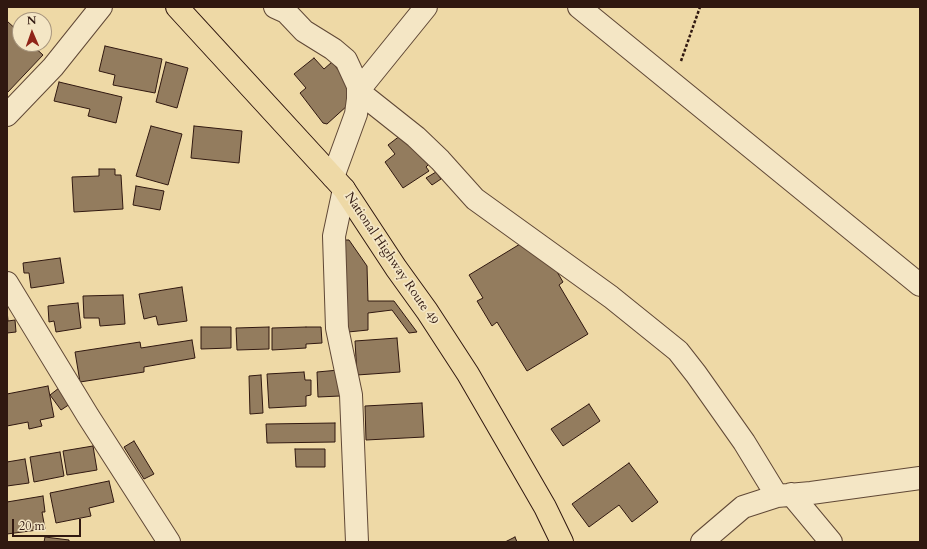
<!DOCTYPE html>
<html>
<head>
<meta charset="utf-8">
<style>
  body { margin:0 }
  #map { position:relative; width:927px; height:549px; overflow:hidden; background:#eed9a6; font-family:Cardo,serif }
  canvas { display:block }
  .frame { position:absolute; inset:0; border:8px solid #301810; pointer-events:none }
  .north { position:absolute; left:12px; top:12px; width:40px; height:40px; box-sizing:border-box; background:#f4e6c5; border:1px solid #a6947d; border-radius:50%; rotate:358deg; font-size:11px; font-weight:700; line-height:16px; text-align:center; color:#301810 }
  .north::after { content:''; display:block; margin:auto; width:14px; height:18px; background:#8f2418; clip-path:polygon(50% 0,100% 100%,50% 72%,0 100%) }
  .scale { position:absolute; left:12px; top:519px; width:69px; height:18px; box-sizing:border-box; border:2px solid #301810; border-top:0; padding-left:5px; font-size:12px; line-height:14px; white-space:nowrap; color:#301810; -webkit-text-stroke:3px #f4e6c5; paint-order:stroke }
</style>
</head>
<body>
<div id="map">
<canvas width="927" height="549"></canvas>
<div class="frame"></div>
<div class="north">N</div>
<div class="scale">20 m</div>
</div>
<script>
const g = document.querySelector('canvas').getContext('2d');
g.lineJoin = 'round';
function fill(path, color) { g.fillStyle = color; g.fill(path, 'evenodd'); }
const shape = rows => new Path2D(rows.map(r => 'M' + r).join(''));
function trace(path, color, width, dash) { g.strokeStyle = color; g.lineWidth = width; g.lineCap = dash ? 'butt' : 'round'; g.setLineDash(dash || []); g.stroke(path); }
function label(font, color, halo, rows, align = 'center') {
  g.font = font + ' Cardo,serif'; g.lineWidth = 3.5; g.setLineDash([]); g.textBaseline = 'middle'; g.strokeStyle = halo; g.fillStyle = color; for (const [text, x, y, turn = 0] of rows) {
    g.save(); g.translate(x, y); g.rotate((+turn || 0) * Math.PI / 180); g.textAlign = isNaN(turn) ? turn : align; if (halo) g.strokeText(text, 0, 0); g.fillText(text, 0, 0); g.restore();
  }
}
const building = shape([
  [7,21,20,33,20,44,31,44,43,55,7,93,7,21],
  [105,46,162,59,155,93,113,85,115,75,99,71,105,46],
  [314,58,324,69,332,62,351,86,348,105,327,124,323,123,300,93,306,88,294,74,314,58],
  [166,62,188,68,177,108,156,102,166,62],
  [59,82,122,97,116,123,88,116,90,109,54,101,59,82],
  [151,126,182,134,168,185,136,176,151,126],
  [194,126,242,131,239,163,191,158,194,126],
  [405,132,431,162,426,167,429,171,403,188,385,162,395,154,388,145,405,132],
  [99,169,115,169,115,175,121,175,123,209,74,212,72,177,99,176,99,169],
  [436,172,441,179,432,185,426,178,436,172],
  [136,186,164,191,160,210,133,205,136,186],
  [530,238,549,258,563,282,559,285,588,334,527,371,497,322,492,326,477,301,483,298,469,275,530,238],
  [341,240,349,240,367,266,368,301,394,301,417,332,409,333,392,310,368,313,368,330,348,332,341,240],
  [60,258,64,283,31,288,29,273,24,273,23,263,60,258],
  [182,287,187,321,158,325,156,316,144,319,139,294,182,287],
  [123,295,125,324,100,326,99,318,84,318,83,296,123,295],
  [78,303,81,328,56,332,54,321,49,322,48,306,78,303],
  [7,310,8,321,15,320,16,332,7,333,7,310],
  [201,327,231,327,231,348,201,349,201,327],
  [269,327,269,349,237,350,236,328,269,327],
  [306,327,321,327,322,343,306,344,306,348,272,350,272,328,306,327],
  [397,338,400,372,357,375,355,341,397,338],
  [192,340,195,358,144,367,144,372,80,382,75,352,140,342,141,348,192,340],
  [339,370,340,396,318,397,317,372,339,370],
  [304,372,305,380,311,380,311,395,306,396,306,406,269,408,267,374,304,372],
  [261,375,263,413,250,414,249,376,261,375],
  [48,386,54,417,40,420,42,426,29,429,28,422,7,426,7,394,48,386],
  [59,388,70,404,61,410,50,395,59,388],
  [422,403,424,437,366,440,365,406,422,403],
  [589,404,600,421,563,446,551,429,589,404],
  [335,423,335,442,267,443,266,424,335,423],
  [134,441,154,474,144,479,124,447,134,441],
  [93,446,97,470,67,475,63,451,93,446],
  [295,449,325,449,325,467,296,467,295,449],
  [60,452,64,476,34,482,30,457,60,452],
  [25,459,29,483,7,486,7,462,25,459],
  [629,463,658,502,632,522,619,505,589,527,572,504,629,463],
  [109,481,114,502,89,508,91,516,56,523,50,493,109,481],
  [43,496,45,512,42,512,45,529,7,534,7,502,43,496],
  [45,537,69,540,69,542,44,542,45,537],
  [515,537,517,542,505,542,515,537]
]);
const path = shape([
  [681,61,700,7]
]);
const minor = shape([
  [275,7,286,12,304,31,333,49,346,60,358,86,358,99,356,114,333,177],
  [426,7,358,91,416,137,440,160,475,199,611,297,678,351,696,374,744,442,777,496],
  [579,7,920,285],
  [7,115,53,67,101,7],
  [344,189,334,236,337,328,351,395,357,542],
  [7,283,88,416,169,542],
  [791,494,831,542],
  [702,542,743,507,777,496,811,493,920,478]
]);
const trunk = shape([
  [177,7,344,189,396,268,427,311,468,374,519,462,545,507,562,542]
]);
const streetNames = [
  ["National Highway Route 49",391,259,56]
];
fill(building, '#937c5e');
trace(building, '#301810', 1);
trace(minor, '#604836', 24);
trace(trunk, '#301810', 24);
trace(path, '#301810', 2.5, [3, 2]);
trace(minor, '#f4e6c5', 22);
trace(trunk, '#eed9a6', 22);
label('13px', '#301810', '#f4e6c5', streetNames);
</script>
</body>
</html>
